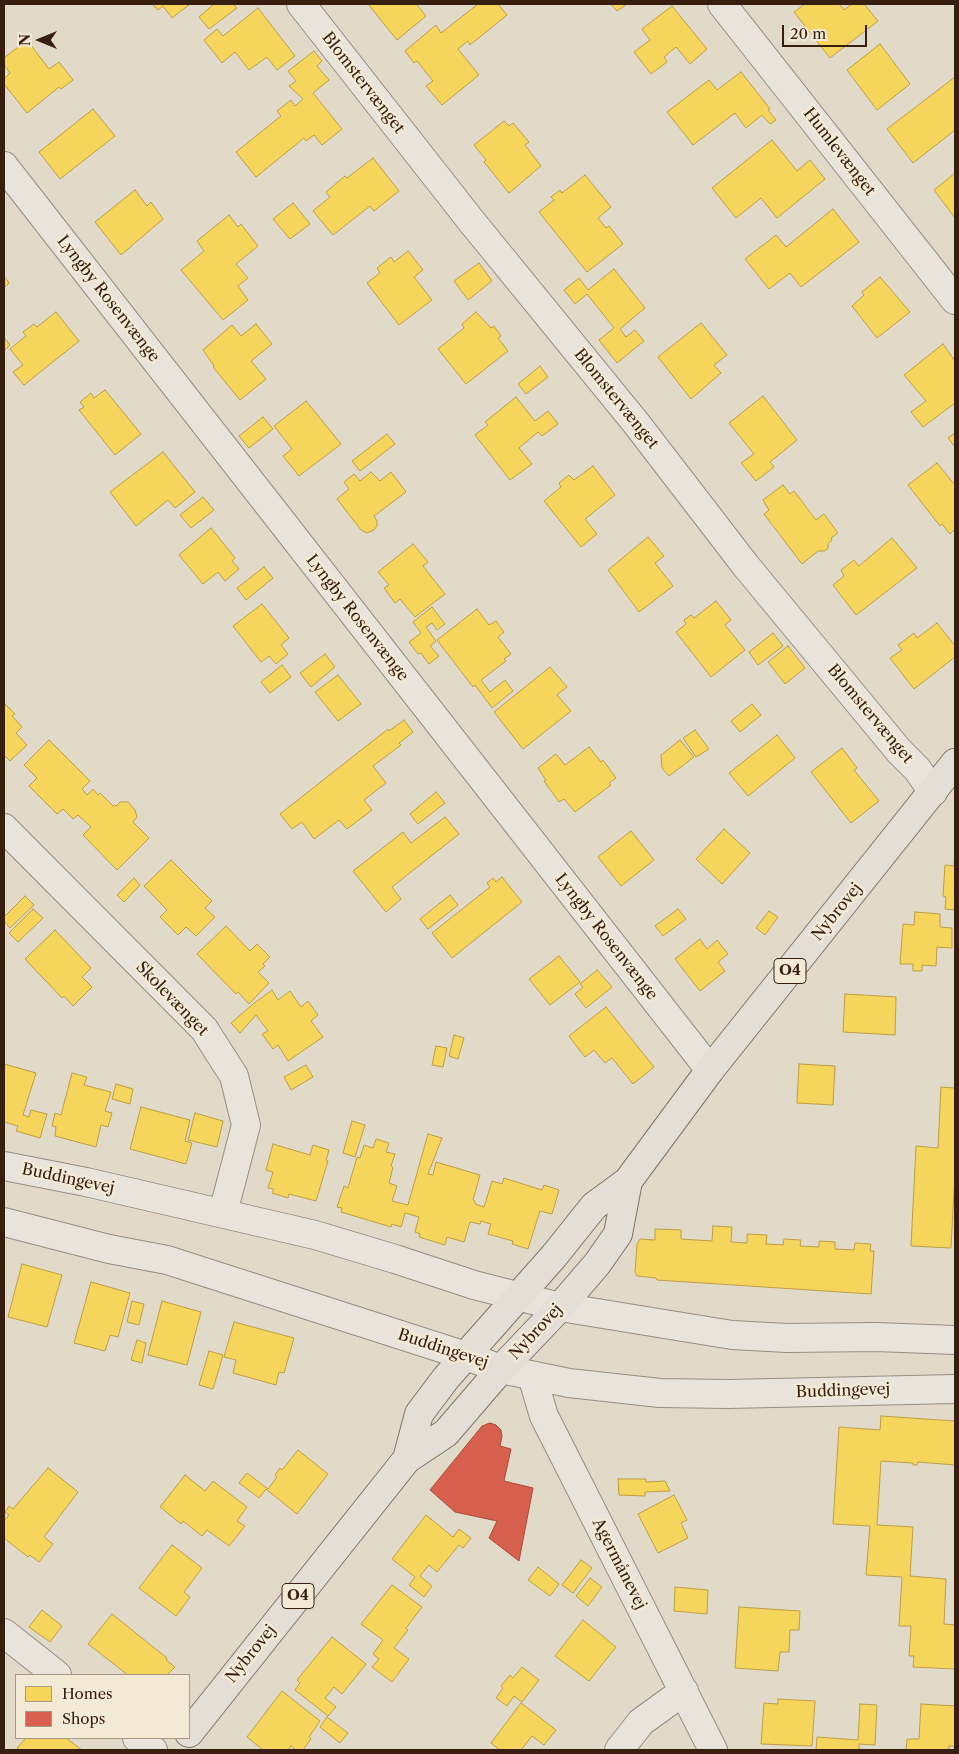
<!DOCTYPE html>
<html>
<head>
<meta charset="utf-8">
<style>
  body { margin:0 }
  #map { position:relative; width:959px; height:1754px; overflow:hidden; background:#e2dac8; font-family:"Libre Caslon Text",serif }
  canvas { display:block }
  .frame { position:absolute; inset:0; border:5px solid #371e0f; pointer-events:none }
  .legend { position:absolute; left:15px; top:1674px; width:175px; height:65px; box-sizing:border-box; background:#f3ead5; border:1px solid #a89886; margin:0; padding:6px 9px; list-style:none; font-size:15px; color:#371e0f }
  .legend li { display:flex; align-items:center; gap:10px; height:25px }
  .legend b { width:25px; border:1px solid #a89886 }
  .north { position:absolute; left:15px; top:15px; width:50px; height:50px; -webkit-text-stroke:4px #f3ead5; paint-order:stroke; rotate:270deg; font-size:14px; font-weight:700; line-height:20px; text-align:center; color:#371e0f }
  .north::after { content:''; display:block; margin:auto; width:18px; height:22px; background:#371e0f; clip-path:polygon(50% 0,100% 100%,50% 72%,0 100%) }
  .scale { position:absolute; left:782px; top:25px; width:85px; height:22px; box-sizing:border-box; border:2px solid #371e0f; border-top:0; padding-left:6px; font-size:15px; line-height:18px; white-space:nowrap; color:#371e0f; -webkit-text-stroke:4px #f3ead5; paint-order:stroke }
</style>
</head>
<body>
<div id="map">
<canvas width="959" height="1754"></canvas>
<div class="frame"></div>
<ul class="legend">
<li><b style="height:14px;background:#f6d55c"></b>Homes</li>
<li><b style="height:14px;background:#d6604d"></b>Shops</li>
</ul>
<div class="north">N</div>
<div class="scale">20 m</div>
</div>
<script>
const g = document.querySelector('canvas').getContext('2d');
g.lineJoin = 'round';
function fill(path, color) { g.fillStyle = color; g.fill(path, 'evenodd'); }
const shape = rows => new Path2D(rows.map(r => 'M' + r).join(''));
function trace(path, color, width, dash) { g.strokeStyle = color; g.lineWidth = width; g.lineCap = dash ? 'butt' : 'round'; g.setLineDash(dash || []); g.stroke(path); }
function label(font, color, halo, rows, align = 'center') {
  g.font = font + ' "Libre Caslon Text",serif'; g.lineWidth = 5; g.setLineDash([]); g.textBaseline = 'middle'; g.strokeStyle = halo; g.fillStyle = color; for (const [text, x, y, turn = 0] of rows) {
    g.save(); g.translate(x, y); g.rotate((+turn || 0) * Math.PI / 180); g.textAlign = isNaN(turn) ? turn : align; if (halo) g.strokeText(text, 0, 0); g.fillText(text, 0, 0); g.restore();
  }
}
const homes = shape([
  [152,4,190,4,172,18,163,6,158,10,152,4],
  [214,4,233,4,237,8,209,29,199,17,214,4],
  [368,4,416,4,426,16,397,40,368,4],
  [478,4,498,4,507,15,470,45,468,41,458,49,479,75,442,105,426,86,433,81,417,61,414,63,405,51,436,25,441,33,478,4],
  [611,4,627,4,617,11,611,4],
  [805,4,839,4,844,10,852,4,864,4,878,21,830,58,794,12,805,4],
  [672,6,707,49,690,64,676,47,664,57,667,62,651,74,634,52,650,40,642,29,672,6],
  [258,8,295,56,277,70,267,57,249,70,235,52,222,63,204,40,217,29,223,36,258,8],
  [27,40,49,69,59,62,73,80,61,89,59,87,27,113,4,84,4,79,10,73,4,65,4,58,27,40],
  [880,44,910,84,877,110,847,70,880,44],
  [314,51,322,61,317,66,329,80,313,93,342,129,322,145,314,135,306,141,304,138,256,177,236,152,281,116,277,111,291,100,295,106,303,99,289,86,296,81,288,71,314,51],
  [741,72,770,109,768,110,776,120,770,124,762,115,746,128,735,113,693,145,667,112,709,80,717,90,741,72],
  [955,77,955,130,913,163,887,129,955,77],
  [93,109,115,136,60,179,39,152,93,109],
  [504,121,509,126,513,123,529,142,525,145,541,166,509,193,484,162,486,160,474,145,504,121],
  [772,140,797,171,810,160,825,179,777,218,761,198,736,218,712,188,772,140],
  [373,158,399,191,374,211,370,206,333,235,313,211,330,197,326,192,345,176,347,178,373,158],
  [955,173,955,218,934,190,955,173],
  [585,175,611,207,598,218,606,228,609,226,623,244,587,272,539,212,554,200,551,197,560,190,562,193,585,175],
  [135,190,147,206,151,202,163,219,121,255,95,222,135,190],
  [293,203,310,224,290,239,273,219,293,203],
  [833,209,859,242,801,287,790,273,769,289,745,259,776,235,786,247,833,209],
  [229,215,238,227,241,224,258,246,236,264,248,278,238,286,248,300,223,320,181,270,204,251,197,241,229,215],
  [408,251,423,270,414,277,432,300,399,325,367,283,380,273,377,268,391,257,394,262,408,251],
  [479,263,492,281,468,300,454,281,479,263],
  [614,269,645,308,620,329,626,337,635,330,644,341,617,363,599,340,614,328,587,294,575,304,564,290,579,278,588,290,614,269],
  [4,276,9,283,4,288,4,276],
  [880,277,910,312,877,338,852,306,864,295,862,292,880,277],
  [56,312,79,341,24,385,13,372,23,365,10,349,26,336,23,332,34,324,37,327,56,312],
  [476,312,491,328,494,326,501,336,498,338,508,351,466,384,438,349,464,328,462,324,476,312],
  [701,323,727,355,714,365,721,373,691,399,658,357,701,323],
  [256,324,272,344,251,361,266,379,240,400,213,367,214,366,203,350,232,325,241,336,256,324],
  [4,337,10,345,4,351,4,337],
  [943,344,955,361,955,403,923,427,911,412,926,401,904,375,943,344],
  [540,366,548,377,526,394,518,384,540,366],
  [105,390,141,434,115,455,79,410,84,407,80,402,91,393,94,398,105,390],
  [763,396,797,440,770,462,774,467,756,481,741,463,754,454,729,423,763,396],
  [516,397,535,421,548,411,558,424,542,436,538,432,519,448,532,464,510,480,475,435,488,425,485,422,516,397],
  [306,401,341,444,299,476,283,456,292,449,274,426,306,401],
  [263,417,273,429,249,448,239,436,263,417],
  [955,433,955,447,948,438,955,433],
  [387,434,395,444,360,471,352,461,387,434],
  [163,452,195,492,175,508,168,500,136,526,110,492,163,452],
  [937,463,955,485,955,529,950,534,942,524,940,526,908,485,937,463],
  [593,466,615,495,585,519,597,534,581,547,544,501,561,487,559,483,569,475,574,480,593,466],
  [371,472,380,481,391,472,406,492,374,516,377,521,377,526,374,530,367,533,361,530,337,499,349,489,344,482,354,474,360,481,371,472],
  [783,485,790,494,794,491,816,520,824,514,838,533,831,538,832,540,828,544,828,548,825,551,818,551,802,564,764,514,769,510,763,500,783,485],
  [203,497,214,510,191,528,180,515,203,497],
  [211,528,235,558,232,561,239,569,225,581,218,572,203,584,179,555,211,528],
  [648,537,664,556,655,563,673,586,639,612,608,570,648,537],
  [892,538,917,568,856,615,833,585,844,576,841,570,854,560,859,566,892,538],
  [413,544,428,562,423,566,445,594,415,617,400,599,395,603,384,588,389,585,378,572,413,544],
  [264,567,273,578,246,600,237,588,264,567],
  [716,601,731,620,725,625,745,650,711,677,676,632,686,624,684,620,691,615,694,618,716,601],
  [262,604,289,638,281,645,288,654,276,664,269,656,261,662,233,626,262,604],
  [432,607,445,624,437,630,432,623,426,627,436,641,430,646,439,656,429,664,421,653,418,654,409,642,421,633,413,622,432,607],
  [477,609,489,625,496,621,504,632,498,637,511,654,504,659,506,661,481,680,490,692,505,680,513,691,492,708,475,685,473,687,437,640,477,609],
  [937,623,955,646,955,657,914,689,890,658,902,650,898,645,914,633,917,638,937,623],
  [773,633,783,646,758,665,749,652,773,633],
  [788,646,805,668,785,684,768,662,788,646],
  [325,654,335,667,311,687,300,673,325,654],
  [282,665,291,677,270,693,261,682,282,665],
  [550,667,567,687,557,695,571,711,523,749,494,712,550,667],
  [338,675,361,704,338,721,315,692,338,675],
  [4,703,15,714,12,716,22,727,16,733,27,745,10,761,4,755,4,703],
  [752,704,761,715,740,732,731,721,752,704],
  [404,720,413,732,399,743,401,745,373,766,386,783,364,800,372,810,347,829,339,820,314,839,302,822,292,829,280,814,388,729,389,731,404,720],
  [695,730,709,749,696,757,683,738,695,730],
  [777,735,795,758,748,796,729,773,777,735],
  [49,740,90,781,82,789,87,795,93,789,98,795,100,793,113,806,114,805,116,806,120,802,128,802,135,810,137,817,133,822,149,838,117,870,83,835,91,827,78,815,73,819,63,809,57,814,29,786,37,778,24,765,49,740],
  [680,740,694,757,669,776,662,768,661,755,680,740],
  [589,747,601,762,603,760,616,778,609,783,611,785,575,812,564,799,559,802,544,781,546,780,538,768,556,754,565,765,589,747],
  [842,748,857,768,854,770,879,801,851,823,811,772,842,748],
  [436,792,445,803,418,824,410,814,436,792],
  [445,817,459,834,392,887,401,899,386,912,353,871,403,832,411,843,445,817],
  [724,829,750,853,722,884,696,859,724,829],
  [631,831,654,860,621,886,598,857,631,831],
  [955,849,955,910,945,909,946,897,943,896,945,865,954,866,955,849],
  [171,860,212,901,205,908,215,917,196,936,186,927,178,935,160,917,167,910,144,886,171,860],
  [502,877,522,902,452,958,432,933,490,887,487,883,493,878,496,882,502,877],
  [134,878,140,885,124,902,117,895,134,878],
  [450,895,458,905,428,929,420,919,450,895],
  [25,896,34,905,10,928,4,921,4,917,25,896],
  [33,909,43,918,18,942,9,933,33,909],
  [678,909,686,919,663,936,655,926,678,909],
  [769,911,778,917,765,935,756,928,769,911],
  [915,912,940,914,940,927,952,928,952,948,937,947,936,966,922,965,922,971,913,971,913,964,900,964,903,924,914,925,915,912],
  [226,926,250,951,257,944,270,957,263,964,265,966,258,972,269,983,249,1004,238,992,236,994,197,954,226,926],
  [55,930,91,968,82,977,92,987,73,1006,64,996,62,998,25,959,55,930],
  [700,939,707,949,717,940,728,954,718,962,725,971,700,991,675,959,700,939],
  [559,956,580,982,550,1005,529,979,559,956],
  [597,970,612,987,586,1008,575,994,583,987,580,984,597,970],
  [272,990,278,1000,290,991,301,1007,308,1001,318,1015,311,1021,323,1037,288,1061,278,1045,273,1049,262,1034,268,1031,256,1015,240,1033,231,1023,253,1004,272,990],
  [845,994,896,997,895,1035,843,1032,845,994],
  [606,1007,654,1067,633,1084,612,1058,605,1063,594,1050,585,1057,569,1036,606,1007],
  [454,1035,464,1038,458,1059,449,1056,454,1035],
  [436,1046,447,1048,443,1067,432,1065,436,1046],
  [4,1064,36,1073,23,1115,29,1117,31,1110,47,1114,40,1138,16,1131,18,1126,4,1122,4,1064],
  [799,1064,835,1066,833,1105,797,1103,799,1064],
  [306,1065,313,1077,291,1090,284,1077,306,1065],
  [72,1073,87,1077,84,1085,111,1092,105,1111,112,1113,108,1127,101,1125,96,1147,55,1136,56,1127,52,1126,55,1113,61,1115,72,1073],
  [116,1084,133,1089,130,1104,112,1099,116,1084],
  [941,1087,955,1088,955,1172,951,1248,911,1246,916,1146,938,1148,941,1087],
  [141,1107,190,1120,185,1141,192,1143,186,1164,130,1149,141,1107],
  [195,1113,223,1121,217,1147,188,1140,195,1113],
  [352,1121,365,1125,355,1157,343,1153,352,1121],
  [428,1134,442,1138,428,1174,433,1175,436,1162,480,1175,473,1200,475,1201,475,1204,484,1207,492,1181,502,1184,504,1178,542,1190,544,1185,559,1190,552,1214,540,1211,528,1249,512,1244,513,1241,488,1234,491,1224,481,1221,480,1224,470,1222,464,1242,447,1237,445,1245,419,1237,420,1234,415,1232,419,1217,405,1213,401,1227,392,1224,391,1227,341,1212,342,1208,337,1207,344,1186,348,1188,357,1157,360,1158,364,1145,373,1148,376,1139,389,1143,386,1152,395,1154,391,1166,393,1167,389,1183,397,1186,392,1201,408,1205,428,1134],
  [273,1144,310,1155,313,1145,329,1150,326,1160,328,1161,316,1201,289,1194,288,1198,272,1193,274,1189,268,1188,273,1172,266,1170,273,1144],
  [713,1226,732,1227,731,1242,747,1243,747,1234,767,1235,766,1244,783,1245,784,1239,801,1240,800,1246,819,1247,819,1241,835,1242,835,1249,854,1250,855,1243,871,1244,870,1251,874,1251,871,1294,657,1280,656,1278,637,1276,635,1272,637,1244,640,1239,655,1240,655,1229,681,1230,681,1239,712,1241,713,1226],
  [22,1264,62,1275,47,1327,8,1317,22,1264],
  [91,1282,130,1293,118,1337,110,1335,105,1351,74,1343,91,1282],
  [132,1301,144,1304,139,1325,127,1322,132,1301],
  [162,1301,201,1312,187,1365,148,1355,162,1301],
  [234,1322,294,1338,284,1373,279,1372,276,1385,233,1373,236,1360,224,1357,234,1322],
  [137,1340,146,1343,142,1363,131,1360,137,1340],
  [209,1351,223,1355,213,1389,199,1385,209,1351],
  [881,1416,955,1421,955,1465,918,1462,917,1465,913,1465,913,1463,881,1461,877,1525,913,1527,910,1576,946,1579,944,1624,955,1625,955,1669,913,1667,914,1656,909,1656,911,1626,899,1626,902,1577,866,1575,870,1526,833,1524,839,1427,880,1430,881,1416],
  [298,1450,328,1474,297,1514,266,1489,259,1498,239,1483,247,1473,268,1489,277,1477,275,1475,280,1468,282,1470,298,1450],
  [48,1468,78,1492,44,1537,53,1544,39,1562,30,1555,28,1557,4,1538,4,1521,9,1515,5,1512,9,1506,13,1509,48,1468],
  [185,1475,205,1491,213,1481,247,1507,237,1521,245,1526,229,1546,207,1530,202,1536,183,1521,181,1524,160,1507,185,1475],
  [618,1479,646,1479,646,1482,665,1481,670,1491,645,1492,645,1496,619,1495,618,1479],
  [674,1495,687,1520,681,1523,688,1538,658,1553,638,1514,674,1495],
  [426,1515,453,1537,459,1529,471,1538,463,1548,459,1545,437,1572,429,1565,420,1576,432,1586,424,1597,409,1585,415,1577,392,1559,426,1515],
  [172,1545,202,1568,184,1592,190,1597,176,1616,139,1588,172,1545],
  [581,1560,592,1568,573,1593,562,1585,581,1560],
  [538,1567,559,1584,550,1596,528,1580,538,1567],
  [590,1578,602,1587,588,1606,576,1596,590,1578],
  [392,1585,422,1607,406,1628,408,1630,394,1648,409,1659,392,1682,372,1667,379,1659,373,1654,383,1640,361,1624,392,1585],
  [675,1587,708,1590,707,1614,674,1611,675,1587],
  [739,1607,800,1611,799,1630,790,1630,789,1652,780,1652,778,1671,735,1668,739,1607],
  [42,1610,62,1626,50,1642,29,1627,42,1610],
  [112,1614,167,1658,166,1660,175,1667,167,1675,128,1675,88,1644,112,1614],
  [583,1620,616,1647,589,1681,555,1656,583,1620],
  [332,1637,366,1664,342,1694,334,1687,325,1698,336,1707,328,1716,295,1690,300,1683,297,1680,332,1637],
  [522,1667,539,1680,522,1702,514,1696,507,1706,496,1698,503,1688,501,1686,510,1675,513,1678,522,1667],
  [282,1691,320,1721,309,1737,311,1739,303,1750,296,1750,291,1746,288,1750,263,1750,247,1737,282,1691],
  [778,1699,815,1701,812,1746,761,1744,764,1703,778,1704,778,1699],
  [521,1703,556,1730,544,1745,532,1736,521,1750,500,1750,491,1743,521,1703],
  [860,1704,877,1705,875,1745,859,1744,859,1750,816,1750,817,1737,858,1740,860,1704],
  [921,1704,955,1706,955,1746,949,1746,949,1750,906,1750,907,1739,919,1739,921,1704],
  [327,1717,348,1733,340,1743,320,1727,327,1717],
  [26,1738,66,1738,82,1750,20,1750,17,1748,26,1738]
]);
const shops = shape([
  [490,1423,496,1425,501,1430,502,1436,500,1446,511,1449,504,1481,533,1488,519,1561,489,1538,497,1521,455,1512,430,1490,482,1426,490,1423]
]);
const minor = shape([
  [301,4,472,222,636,423,746,566,899,751,917,769,933,792],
  [722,4,955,300],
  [4,166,710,1070],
  [4,828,204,1029,234,1076,246,1125,223,1213],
  [532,1376,544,1416,713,1750],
  [4,1633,57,1675],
  [137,1738,153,1750],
  [619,1750,641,1722,684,1691]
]);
const tertiary = shape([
  [4,1166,86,1182,315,1235,395,1259,474,1285,560,1307,732,1335,787,1338,876,1337,955,1340],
  [4,1222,109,1249,167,1260,466,1356,501,1369,569,1383,660,1393,728,1394,955,1389]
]);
const primary = shape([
  [407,1459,419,1414,446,1378,554,1256,594,1206,628,1181,710,1070,955,763],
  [189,1733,407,1459,446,1433,501,1369,560,1307,597,1264,618,1234,628,1181]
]);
const shields = [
  [790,971,32],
  [298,1596,32]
];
const shieldNames = [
  ["O4",790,971],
  ["O4",298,1596]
];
const streetNames = [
  ["Blomstervænget",363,83,52],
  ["Humlevænget",839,152,52],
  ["Lyngby Rosenvænge",108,299,52],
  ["Blomstervænget",616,399,51],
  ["Lyngby Rosenvænge",357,618,52],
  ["Blomstervænget",870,714,50],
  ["Nybrovej",837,912,-51],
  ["Lyngby Rosenvænge",606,937,52],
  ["Skolevænget",172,999,46],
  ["Buddingevej",68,1179,12],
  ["Nybrovej",536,1332,-47],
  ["Buddingevej",443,1349,18],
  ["Buddingevej",843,1391,-2],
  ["Agermånevej",619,1564,63],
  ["Nybrovej",251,1654,-51]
];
fill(homes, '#f6d55c');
trace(homes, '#bd9e45', 1);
fill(shops, '#d6604d');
trace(shops, '#a64c3a', 1);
trace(minor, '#968e82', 30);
trace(tertiary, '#968e82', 30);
trace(primary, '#7d7469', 30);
trace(minor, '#e8e4dc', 28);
trace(tertiary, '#e8e4dc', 28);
trace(primary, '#e4dfd6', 28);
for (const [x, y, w] of shields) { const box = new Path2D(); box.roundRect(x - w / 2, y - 12.5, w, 25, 4); g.fillStyle = '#f3ead5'; g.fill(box); trace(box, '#371e0f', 1); }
label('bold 15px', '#371e0f', null, shieldNames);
label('16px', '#371e0f', '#f3ead5', streetNames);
</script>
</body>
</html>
